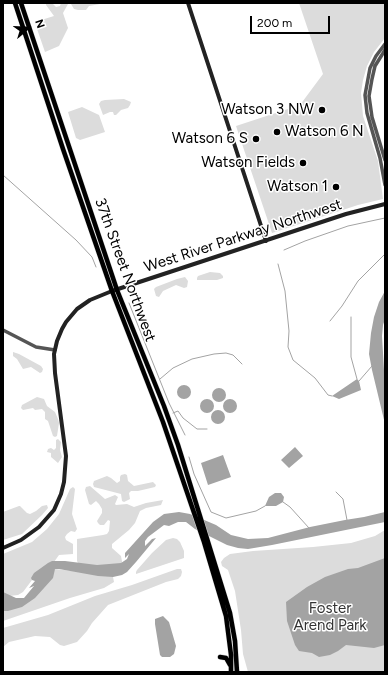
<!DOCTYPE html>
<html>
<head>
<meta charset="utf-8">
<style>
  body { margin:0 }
  #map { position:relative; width:388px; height:675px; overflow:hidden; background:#fff; font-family:Figtree,sans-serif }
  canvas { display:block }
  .frame { position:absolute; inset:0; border:4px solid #000; pointer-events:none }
  .north { position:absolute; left:8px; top:8px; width:40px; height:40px; -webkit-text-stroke:3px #fff; paint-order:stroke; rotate:71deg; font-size:11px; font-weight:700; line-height:16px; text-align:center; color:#000 }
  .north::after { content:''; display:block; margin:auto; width:14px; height:18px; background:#000; clip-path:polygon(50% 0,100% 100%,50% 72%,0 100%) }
  .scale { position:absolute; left:250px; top:16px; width:80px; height:18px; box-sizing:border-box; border:2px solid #000; border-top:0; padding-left:5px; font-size:12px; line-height:14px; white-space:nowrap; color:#000; -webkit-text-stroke:3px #fff; paint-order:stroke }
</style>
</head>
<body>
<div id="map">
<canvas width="388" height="675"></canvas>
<div class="frame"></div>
<div class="north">N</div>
<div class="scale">200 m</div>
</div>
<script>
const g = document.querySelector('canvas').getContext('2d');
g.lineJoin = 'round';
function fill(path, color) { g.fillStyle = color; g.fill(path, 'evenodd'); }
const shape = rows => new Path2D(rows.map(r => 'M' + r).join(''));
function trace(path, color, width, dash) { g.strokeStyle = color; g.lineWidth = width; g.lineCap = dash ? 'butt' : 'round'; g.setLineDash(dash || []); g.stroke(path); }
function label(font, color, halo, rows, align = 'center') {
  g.font = font + ' Figtree,sans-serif'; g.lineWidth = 3; g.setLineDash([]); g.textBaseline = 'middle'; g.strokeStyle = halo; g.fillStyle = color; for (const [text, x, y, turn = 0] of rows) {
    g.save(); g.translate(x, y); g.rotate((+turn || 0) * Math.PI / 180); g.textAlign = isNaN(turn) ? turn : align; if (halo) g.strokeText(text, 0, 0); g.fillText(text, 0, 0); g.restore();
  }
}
const green = shape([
  [46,3,52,3,56,7,60,6,61,3,101,3,100,4,89,6,86,10,78,10,74,9,71,4,68,4,63,13,68,28,59,46,45,52,36,26,38,21,54,16,46,5],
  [299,3,385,3,385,38,374,52,367,66,363,80,361,93,363,116,378,161,383,199,358,205,272,233,236,126,300,105,323,74],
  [124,99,131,102,130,105,128,108,121,110,116,115,114,115,113,112,110,112,103,115,99,104,101,101,105,100],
  [82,107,99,115,105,132,80,140,76,138,68,112],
  [210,272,220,273,223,276,223,278,217,280,197,280,197,278,198,276],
  [185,277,188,281,187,287,184,288,176,285,163,291,159,297,156,296,154,289,156,287,177,279],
  [13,352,19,354,41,366,43,369,42,372,40,373,31,367,23,369,17,359,13,356],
  [37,397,44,399,47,406,55,412,58,419,59,423,57,436,55,437,53,436,48,421,45,419,45,412,42,409,35,410,33,408,23,410,21,408,22,405],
  [58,439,61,442,60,450,62,457,58,463,51,457,51,453,47,452,48,449,51,448,54,450,56,448,56,440],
  [125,474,127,475,128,481,134,486,153,482,156,485,155,487,138,491,131,491,129,493,130,499,124,502,122,501,121,494,94,487,93,484,94,481,107,476,111,478,117,483,120,481,120,477,121,475],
  [90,486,105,499,115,495,118,497,115,504,116,505,127,504,134,507,146,503,163,500,161,505,146,508,140,511,135,523,129,530,112,544,112,548,121,556,123,567,79,565,77,561,77,539,103,535,107,534,109,531,110,521,108,520,104,525,100,525,98,523,97,521,102,513,102,509,99,504,96,501,91,505,89,504,85,490,86,487],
  [73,487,75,489,72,514,77,529,75,532,71,531,67,534,65,537,66,540,73,544,73,554,59,555,54,562,32,578,32,580,23,592,18,595,9,596,3,599,3,554,32,542,47,529,59,514,70,489],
  [47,505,48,508,42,515,22,534,3,540,3,512,19,506,20,506,27,513,30,514,36,511,42,506],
  [385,530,385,672,248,672,243,654,241,630,235,591,228,570,222,566,221,562,224,558,230,554,253,551,313,547,351,543,375,536],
  [173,538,177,539,180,542,184,551,184,558,136,574,136,572,137,570,152,553,166,540],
  [55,569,108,575,113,577,114,582,104,588,70,598,3,621,3,610,18,607],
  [177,569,181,569,182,572,181,576,178,579,166,582,108,605,92,623,87,631,77,642,64,646,60,645,50,637,35,636,9,642,3,647,3,628,48,615,95,596,132,585]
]);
const water = shape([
  [385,291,385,319,383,325,382,336,385,387,385,424,372,370,369,354,371,333,374,317,379,302],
  [357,379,359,381,361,390,339,399,332,396],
  '177 392a7 7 0 1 1 14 0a7 7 0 1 1-14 0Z',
  '212 395a7 7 0 1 1 14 0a7 7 0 1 1-14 0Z',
  '223 406a7 7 0 1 1 14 0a7 7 0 1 1-14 0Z',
  '200 406a7 7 0 1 1 14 0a7 7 0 1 1-14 0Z',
  '211 417a7 7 0 1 1 14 0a7 7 0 1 1-14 0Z',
  [295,447,303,456,289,468,281,460],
  [223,455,231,477,208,485,201,463],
  [275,493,281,493,284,497,283,502,276,506,265,506,269,497],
  [179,512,190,514,216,525,231,535,248,539,268,538,310,527,345,520,364,517,385,512,385,522,272,545,248,549,238,548,227,545,195,529,186,522,178,522,169,526,164,525,148,537,145,541,145,546,152,539,156,538,136,562,127,572,122,575,113,577,98,576,59,569,55,569,53,578,35,598,22,607,8,611,3,611,3,592,16,598,24,598,34,586,29,588,35,581,32,580,31,578,34,573,48,563,52,561,65,561,97,565,121,563,127,559,129,554,125,558,125,553,153,522,164,514],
  [385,558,385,645,374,648,346,645,338,651,330,655,319,657,312,653,299,651,295,645,287,621,286,602,307,587,325,577,348,569,358,568],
  [163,616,169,622,176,646,174,654,170,657,162,657,160,655,155,624,155,619]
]);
const stream = shape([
  [3,175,76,240,92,257,96,267],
  [284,250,305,241,348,226,385,218],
  [278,264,285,291,289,331,288,347,293,360,315,378,328,395,332,396],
  [129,303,169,403,185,435],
  [351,317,351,357,357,379],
  [330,321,342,306,358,281,385,254],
  [160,379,173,368,192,359,214,354,226,353,233,355,242,364],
  [359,381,372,366],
  [173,413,178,411,183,418,197,429,207,429],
  [189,457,194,474,211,512,226,518,256,511,265,506],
  [336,492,343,499,347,520],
  [283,502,290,507,309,528]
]);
const tertiary = shape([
  [385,44,376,56,370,68,365,95,367,113,380,158,385,185],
  [385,50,375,66,372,79,369,96,372,117,385,160],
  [3,330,36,347,55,350]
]);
const secondary = shape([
  [188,3,266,241],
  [3,548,21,540,39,527,54,510,61,494,64,482,66,456,55,373,54,354,57,341,62,329,66,322,77,309,90,300,112,291,346,214,385,204]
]);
const primary = shape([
  [15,3,63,149,112,291,163,422,204,542,226,616,231,655,231,672],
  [21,3,117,290,164,406,178,445,230,613,235,641,237,672],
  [220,657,226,658,230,665]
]);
const markers = [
  [322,110,4,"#000"],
  [277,132,4,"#000"],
  [256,139,4,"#000"],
  [303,163,4,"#000"],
  [336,187,4,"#000"]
];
const poiNames = [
  ["Watson 3 NW",314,110],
  ["Watson 6 N",285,132,"left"],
  ["Watson 6 S",248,139],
  ["Watson Fields",295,163],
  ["Watson 1",328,187]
];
const streetNames = [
  ["West River Parkway Northwest",243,236,-18],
  ["37th Street Northwest",125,270,70]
];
const parkNames = [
  ["Foster",330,609],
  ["Arend Park",330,626]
];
fill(green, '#dcdcdc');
fill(water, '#a3a3a3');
trace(stream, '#a3a3a3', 1);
trace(primary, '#dbdbdb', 5.5);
trace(tertiary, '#555', 3.5);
trace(secondary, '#222', 4);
trace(primary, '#000', 4.5);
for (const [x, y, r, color] of markers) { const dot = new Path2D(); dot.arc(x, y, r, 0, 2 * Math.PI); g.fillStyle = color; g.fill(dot); trace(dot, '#fff', 1.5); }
label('15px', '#000', '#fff', poiNames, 'right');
label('15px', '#000', '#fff', streetNames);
label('15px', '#333', '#fff', parkNames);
</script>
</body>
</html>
